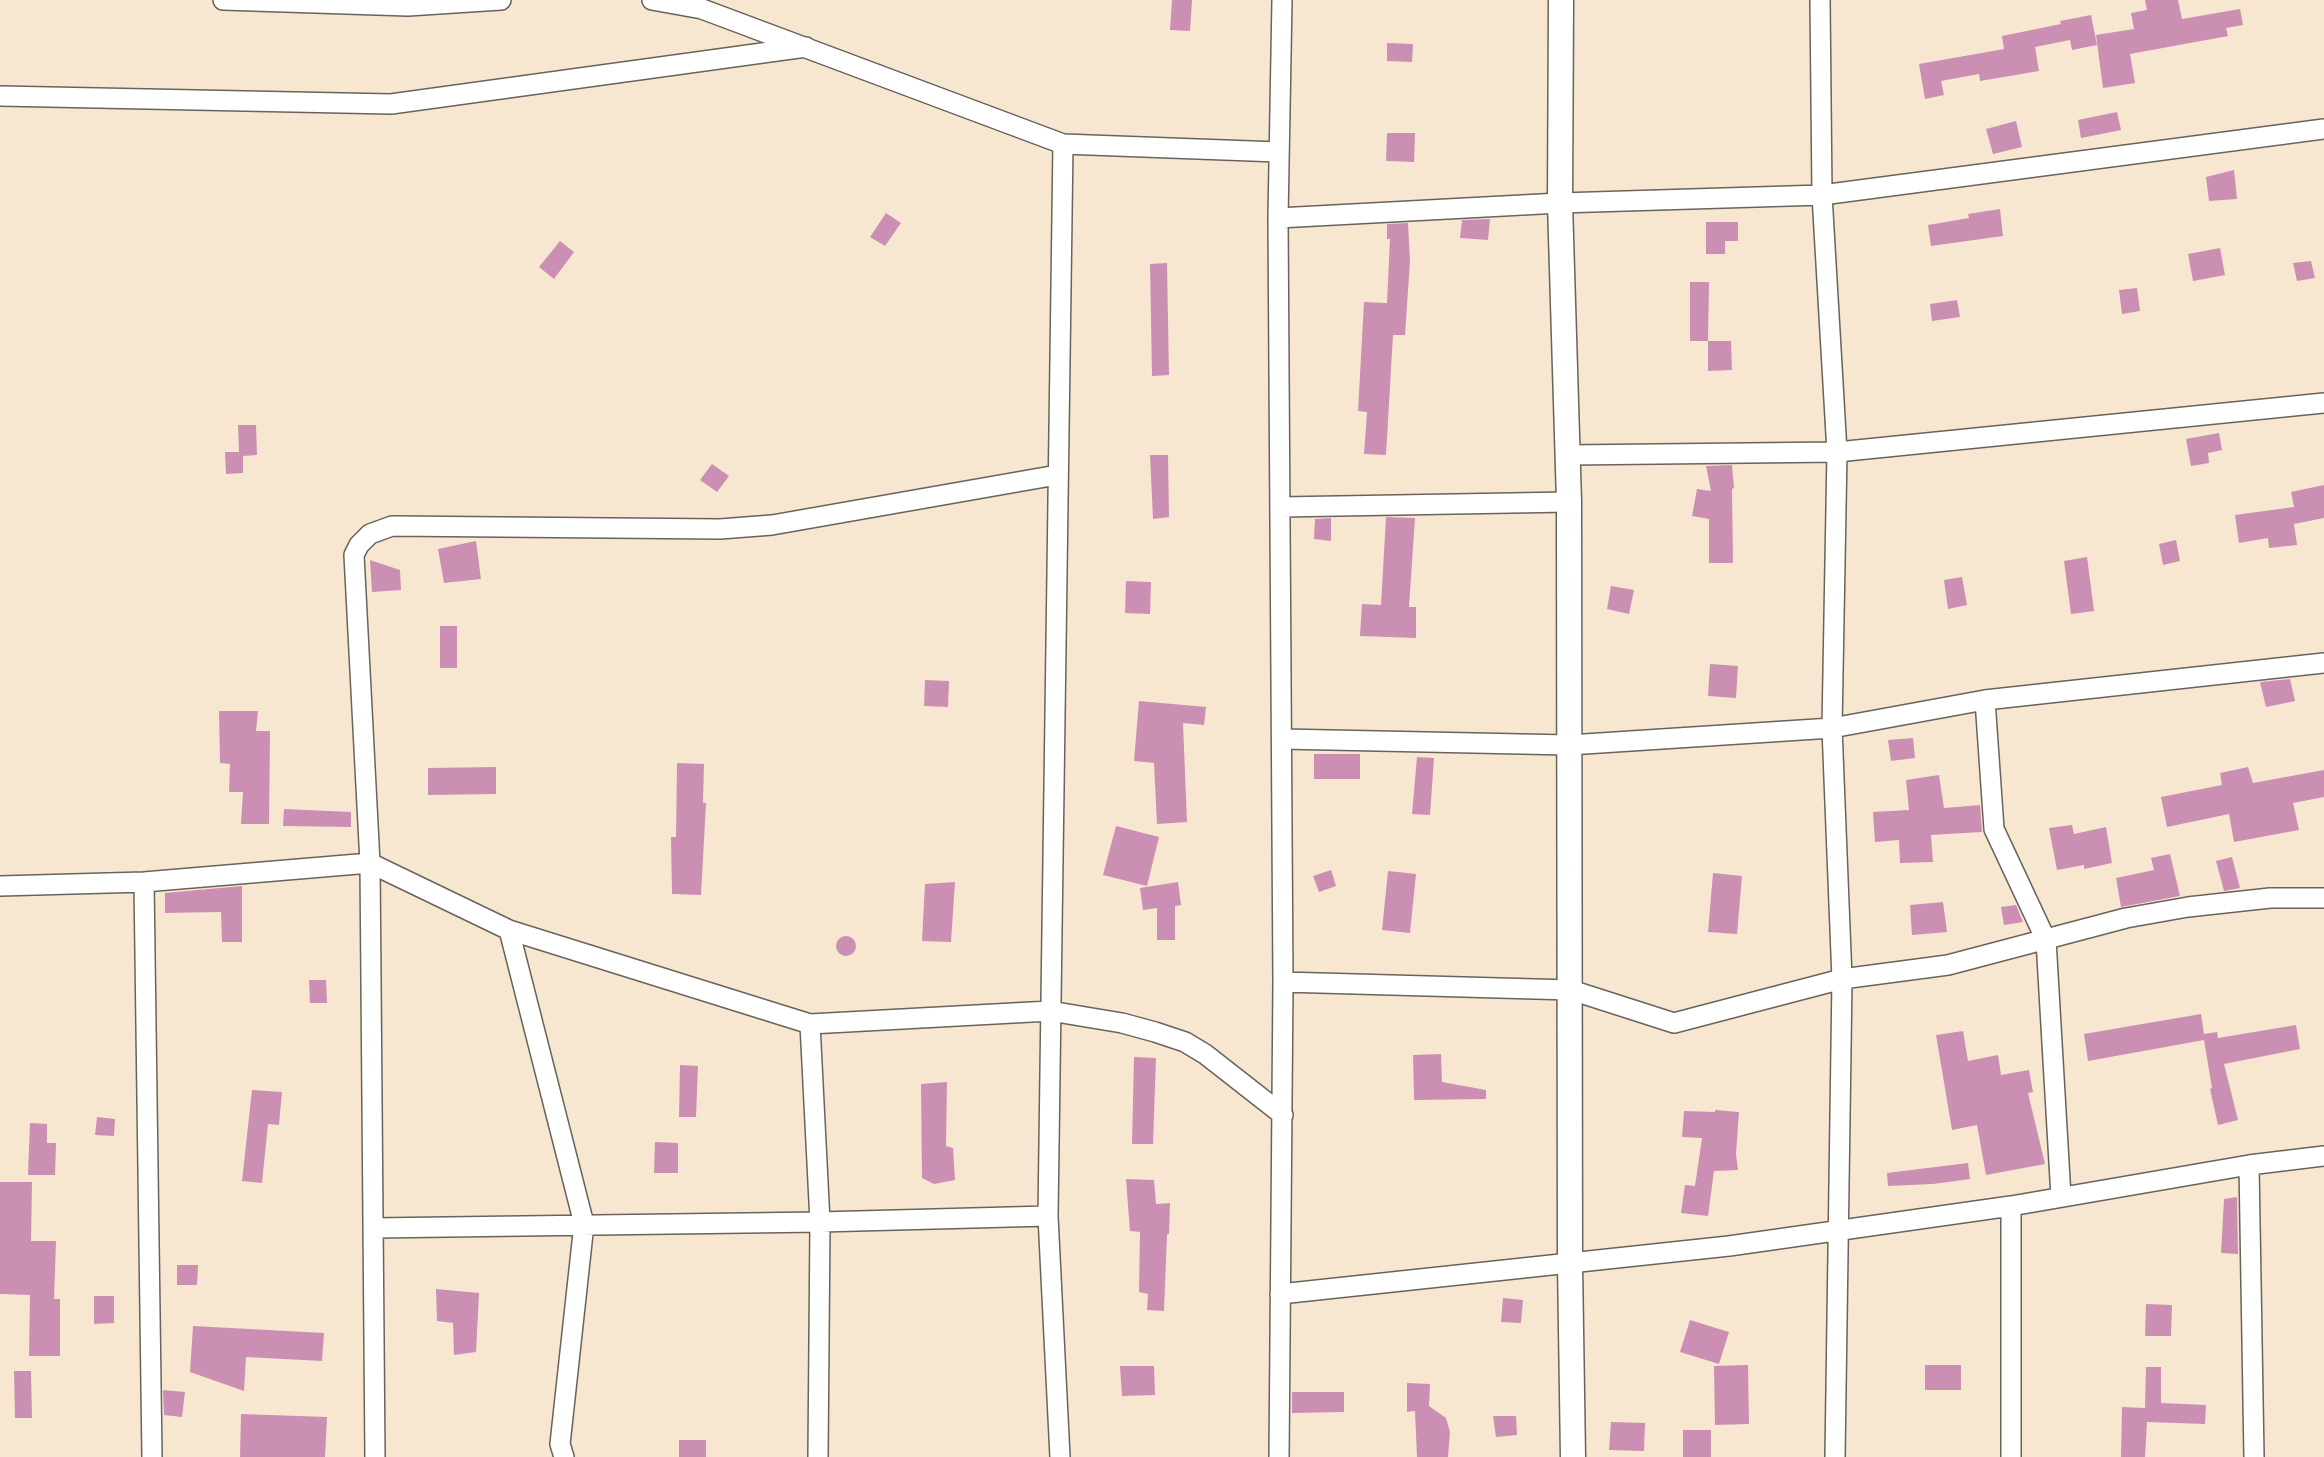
<!DOCTYPE html>
<html>
<head>
<meta charset="utf-8">
<style>
  body { margin:0 }
  canvas { display:block; background:#f7e7d1 }
</style>
</head>
<body>
<canvas width="2324" height="1457"></canvas>
<script>
const g = document.querySelector('canvas').getContext('2d');
g.lineJoin = 'round';
function fill(path, color) { g.fillStyle = color; g.fill(path, 'evenodd'); }
const shape = rows => new Path2D(rows.map(r => 'M' + r).join(''));
function trace(path, color, width, dash) { g.strokeStyle = color; g.lineWidth = width; g.lineCap = dash ? 'butt' : 'round'; g.setLineDash(dash || []); g.stroke(path); }
const building = shape([
  [1172,0,1192,0,1190,31,1170,30],
  [2145,0,2178,0,2182,19,2240,9,2243,25,2226,28,2228,36,2130,54,2135,83,2103,88,2096,35,2134,29,2131,13,2147,10],
  [2091,15,2097,45,2072,50,2070,40,2035,47,2039,71,1980,81,1979,74,1941,81,1944,95,1925,99,1919,64,2004,49,2002,36,2061,24,2060,21],
  [1387,43,1413,44,1412,62,1387,61],
  [2117,112,2121,130,2081,138,2078,120],
  [2016,121,2022,147,1993,154,1986,129],
  [1387,133,1415,133,1414,162,1386,161],
  [2234,170,2237,199,2209,201,2206,177],
  [2000,209,2003,236,1931,246,1928,225,1969,218,1968,214],
  [886,213,901,223,885,246,870,237],
  [1490,219,1488,240,1460,238,1462,220],
  [1706,222,1738,222,1738,241,1725,241,1725,254,1706,254],
  [1408,223,1410,261,1405,335,1393,335,1386,455,1364,454,1367,412,1358,411,1364,302,1387,303,1390,239,1387,239,1387,224],
  [560,241,574,252,554,279,539,267],
  [2220,248,2225,275,2193,281,2188,254],
  [2311,261,2315,278,2297,281,2293,263],
  [1167,263,1169,375,1152,376,1150,264],
  [1690,282,1709,282,1708,341,1690,341],
  [2137,288,2140,311,2122,314,2119,290],
  [1957,300,1960,317,1932,321,1930,304],
  [1708,341,1731,341,1732,370,1708,371],
  [238,425,256,425,257,455,243,456,243,473,226,474,225,452,239,452],
  [2219,433,2222,450,2208,453,2209,463,2191,466,2186,439],
  [1150,455,1168,455,1169,517,1153,519],
  [712,464,729,476,717,492,700,480],
  [1732,465,1734,488,1732,489,1733,563,1709,563,1709,519,1692,516,1697,489,1711,491,1706,466],
  [2324,485,2324,518,2294,524,2297,545,2269,548,2268,538,2239,543,2235,515,2294,507,2291,492],
  [1386,517,1415,518,1409,607,1416,607,1416,638,1360,636,1362,604,1381,605],
  [1331,518,1331,541,1314,539,1315,519],
  [2176,540,2180,561,2163,565,2159,544],
  [476,541,481,579,444,583,438,549],
  [2087,557,2094,611,2071,614,2064,561],
  [370,560,400,570,401,590,372,592],
  [1962,577,1967,605,1948,609,1944,580],
  [1126,581,1151,582,1150,614,1125,613],
  [1611,586,1634,590,1629,614,1607,609],
  [440,626,457,626,457,668,440,668],
  [1710,664,1738,666,1736,698,1708,696],
  [2290,679,2295,701,2266,707,2260,682],
  [925,680,949,681,948,707,924,706],
  [1139,701,1206,707,1204,725,1183,723,1187,822,1157,824,1154,763,1134,761],
  [219,711,258,711,256,731,270,731,269,824,241,824,243,792,229,792,230,764,220,763],
  [1913,738,1915,758,1891,761,1888,740],
  [1314,754,1360,754,1360,779,1314,779],
  [1417,757,1434,758,1430,815,1412,814],
  [677,763,704,764,703,803,706,803,701,895,672,894,671,837,676,837],
  [496,767,496,794,428,795,428,768],
  [2248,767,2253,783,2324,770,2324,797,2293,803,2299,830,2234,842,2229,814,2167,827,2161,797,2222,785,2220,773],
  [1939,775,1944,808,1980,805,1982,832,1931,835,1933,862,1900,863,1899,840,1875,842,1873,812,1909,810,1906,780],
  [284,809,351,812,351,827,283,826],
  [2072,825,2074,834,2106,827,2112,863,2084,869,2084,865,2057,870,2049,828],
  [1116,826,1159,837,1147,886,1103,875],
  [2170,854,2180,896,2121,907,2116,878,2154,870,2151,858],
  [2232,857,2240,888,2224,891,2216,861],
  [1331,870,1336,886,1319,892,1313,876],
  [1388,871,1416,874,1410,933,1382,930],
  [1713,873,1742,876,1737,934,1708,932],
  [955,882,951,942,922,941,925,884],
  [1178,882,1181,905,1175,906,1175,940,1157,940,1157,908,1143,910,1140,888],
  [242,886,242,942,222,942,221,912,165,913,165,893],
  [1943,902,1947,932,1912,935,1910,905],
  [2016,905,2023,922,2004,925,2001,907],
  '836 946a10 10 0 1 1 20 0a10 10 0 1 1-20 0Z',
  [309,980,326,980,327,1003,310,1003],
  [2201,1014,2204,1034,2217,1032,2218,1038,2296,1025,2300,1049,2224,1064,2238,1120,2218,1125,2210,1089,2212,1088,2204,1040,2088,1061,2084,1034],
  [1963,1031,1968,1061,1998,1055,2001,1075,2029,1070,2033,1092,2028,1093,2045,1164,1986,1175,1977,1125,1952,1130,1936,1035],
  [1441,1054,1442,1082,1486,1090,1486,1099,1414,1100,1413,1055],
  [1134,1057,1156,1058,1153,1144,1132,1144],
  [680,1065,698,1066,696,1117,679,1117],
  [947,1082,946,1146,953,1148,955,1180,934,1184,922,1178,921,1084],
  [252,1090,282,1092,279,1125,268,1124,262,1183,242,1181],
  [1715,1110,1739,1112,1736,1154,1738,1170,1714,1171,1708,1216,1681,1213,1685,1185,1695,1186,1702,1138,1682,1137,1684,1111,1715,1112],
  [97,1117,115,1119,114,1136,95,1135],
  [30,1123,47,1124,47,1143,56,1143,55,1175,28,1175],
  [655,1142,678,1143,678,1173,654,1173],
  [1968,1163,1970,1179,1933,1184,1888,1186,1887,1173],
  [1126,1179,1154,1180,1156,1204,1170,1203,1169,1234,1167,1234,1164,1311,1147,1310,1148,1294,1139,1292,1140,1232,1130,1231],
  [0,1182,32,1182,31,1241,56,1241,54,1299,60,1299,60,1356,29,1356,30,1295,0,1294],
  [2237,1197,2238,1254,2221,1253,2224,1199],
  [177,1265,198,1265,197,1285,177,1285],
  [436,1289,479,1293,476,1352,454,1355,453,1323,437,1321],
  [94,1296,114,1296,114,1323,94,1324],
  [1503,1298,1523,1300,1521,1323,1501,1322],
  [2146,1304,2172,1305,2171,1336,2145,1336],
  [1690,1320,1729,1332,1719,1364,1680,1352],
  [193,1326,324,1333,322,1361,246,1357,244,1391,190,1372],
  [1748,1365,1749,1424,1715,1425,1714,1366],
  [1925,1365,1961,1365,1961,1390,1925,1390],
  [1120,1366,1154,1366,1155,1395,1122,1396],
  [2146,1367,2161,1367,2161,1403,2206,1405,2205,1424,2147,1422,2145,1457,2121,1457,2122,1407,2145,1408],
  [14,1371,31,1371,32,1418,15,1418],
  [1407,1383,1430,1384,1429,1406,1446,1418,1450,1432,1448,1457,1417,1457,1415,1411,1407,1412],
  [163,1390,185,1392,182,1417,164,1415],
  [1292,1392,1344,1392,1344,1412,1292,1413],
  [241,1414,327,1417,325,1457,240,1457],
  [1493,1416,1516,1416,1517,1435,1496,1437],
  [1611,1422,1645,1423,1644,1451,1609,1450],
  [1683,1430,1711,1430,1711,1457,1683,1457],
  [679,1440,706,1440,706,1457,679,1457]
]);
const minor = shape([
  [223,0,408,6,501,0],
  [652,0,702,9,1063,144],
  [1820,0,1822,195,1837,452,1832,728,1842,979,1835,1457],
  [0,96,391,104,806,47],
  [1278,218,1560,203,1822,195,2324,129],
  [1568,455,1837,452,2324,403],
  [1281,507,1569,502],
  [1985,700,1994,829,2046,940,2061,1197],
  [1282,739,1569,745,1832,728,1985,700,2324,663],
  [144,882,152,1457],
  [0,886,144,882,370,863,509,930,810,1024,1050,1011,1122,1023,1155,1032,1185,1042,1205,1054,1283,1115],
  [509,930,584,1224,560,1444,564,1457],
  [1283,982,1571,990,1674,1023,1842,979,1948,965,2126,918,2188,907,2270,898,2324,898],
  [810,1024,820,1222,818,1457],
  [2249,1165,2254,1457],
  [373,1228,820,1222,1048,1216],
  [1280,1294,1729,1246,2011,1206,2249,1165,2324,1156],
  [375,1457,370,863,354,555,359,545,370,534,392,526,720,529,772,525,1057,475],
  [1060,1457,1048,1216,1063,144,1278,152],
  [1279,1457,1283,982,1278,218,1282,0],
  [2011,1457,2011,1206]
]);
const tertiary = shape([
  [1561,0,1560,203,1569,502,1570,1265,1573,1457]
]);
fill(building, '#cc8fb4');
trace(minor, '#69635b', 22);
trace(tertiary, '#69635b', 27);
trace(minor, '#fff', 19);
trace(tertiary, '#fff', 24);
</script>
</body>
</html>
